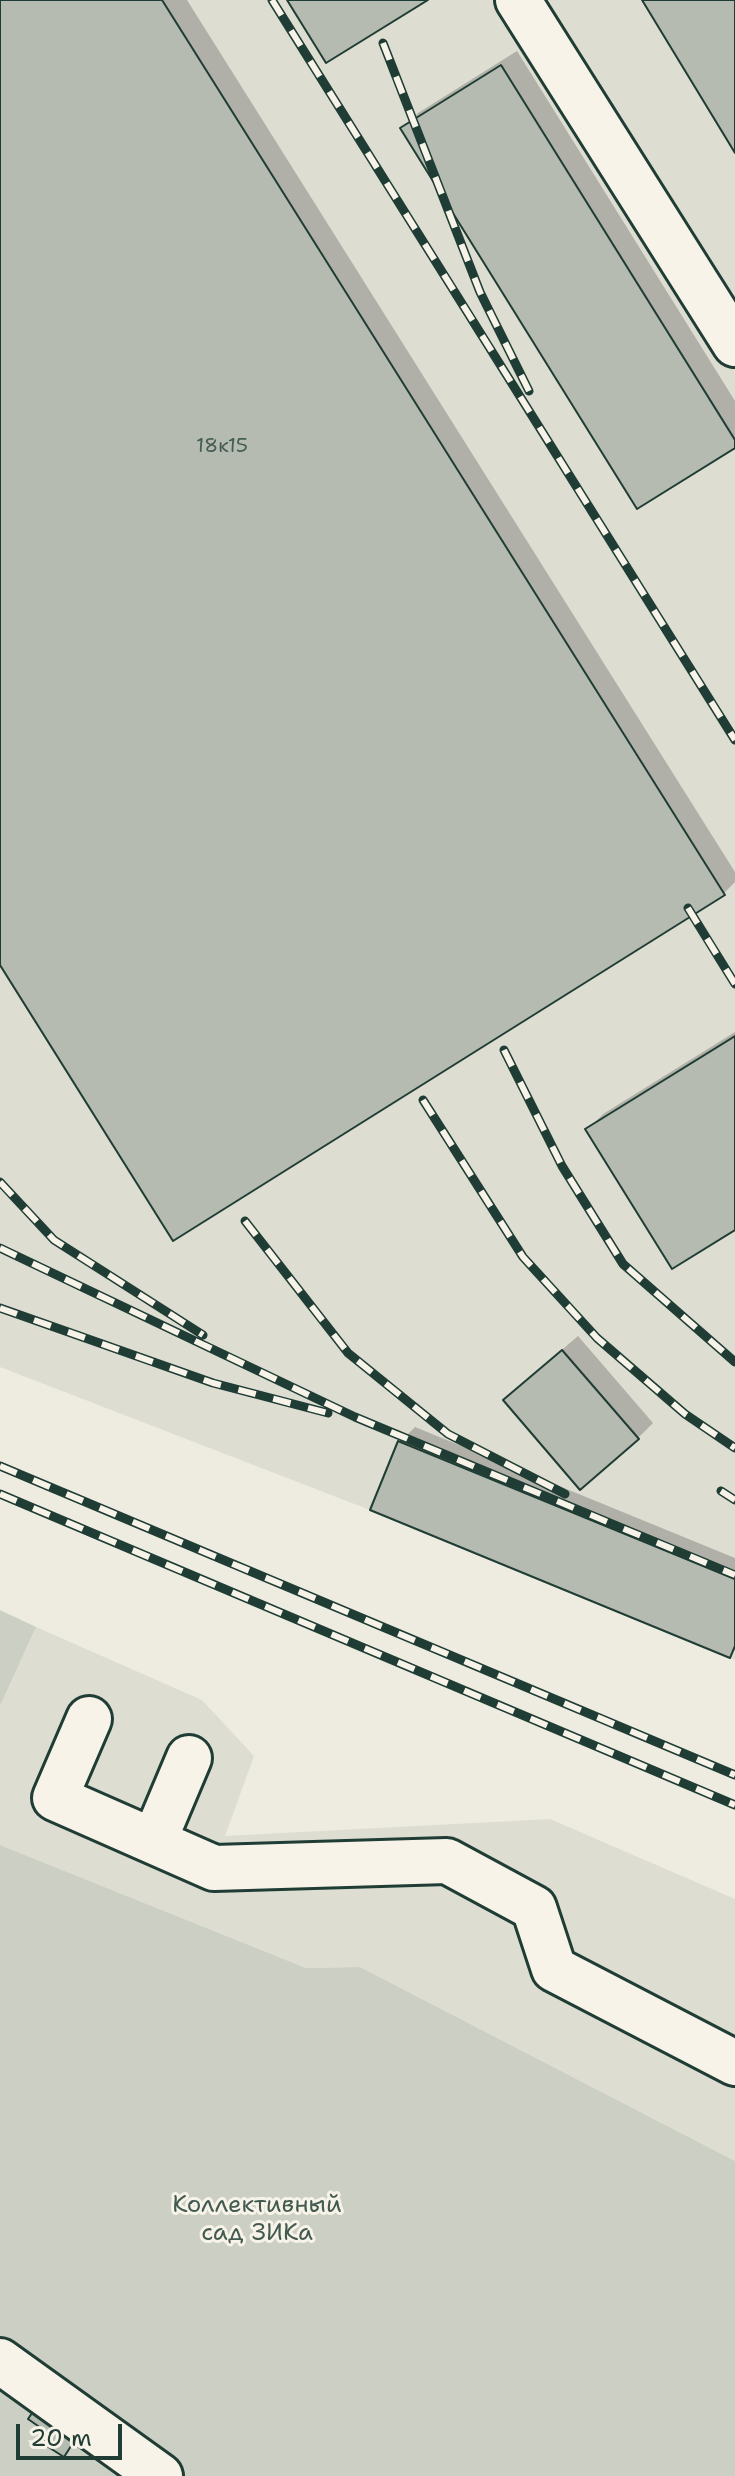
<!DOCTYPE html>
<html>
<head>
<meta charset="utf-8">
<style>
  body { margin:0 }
  #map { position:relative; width:735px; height:2476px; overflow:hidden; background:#eeece1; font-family:"Shantell Sans",sans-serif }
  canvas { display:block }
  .scale { position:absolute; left:16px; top:2424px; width:106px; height:36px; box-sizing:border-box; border:4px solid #1f3d34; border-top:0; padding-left:10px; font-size:24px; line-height:28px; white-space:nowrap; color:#1f3d34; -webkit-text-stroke:6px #f7f3e8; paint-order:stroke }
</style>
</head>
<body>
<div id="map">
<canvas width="735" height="2476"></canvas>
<div class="scale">20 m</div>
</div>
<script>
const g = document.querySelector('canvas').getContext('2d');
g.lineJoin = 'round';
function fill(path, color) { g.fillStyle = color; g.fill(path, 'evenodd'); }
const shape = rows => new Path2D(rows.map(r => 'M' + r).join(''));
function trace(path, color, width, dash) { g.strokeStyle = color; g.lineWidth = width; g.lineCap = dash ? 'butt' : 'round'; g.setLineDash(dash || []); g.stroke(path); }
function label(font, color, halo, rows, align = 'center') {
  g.font = font + ' "Shantell Sans",sans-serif'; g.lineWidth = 6; g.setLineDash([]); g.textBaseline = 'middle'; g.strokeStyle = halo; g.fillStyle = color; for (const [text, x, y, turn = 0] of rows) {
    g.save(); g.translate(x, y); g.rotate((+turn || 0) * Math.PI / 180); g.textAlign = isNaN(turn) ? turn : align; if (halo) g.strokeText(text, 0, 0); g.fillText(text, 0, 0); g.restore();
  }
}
const built = shape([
  [0,0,735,0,735,1660,370,1510,0,1367],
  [36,1627,202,1700,254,1756,225,1836,550,1819,735,1899,735,2161,360,1967,306,1968,0,1845,0,1706]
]);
const green = shape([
  [0,1610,36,1627,0,1706],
  [0,1845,306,1968,360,1967,735,2161,735,2476,0,2476]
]);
const shadow = shape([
  [0,0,187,0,735,872,735,882,724,893,174,1238,0,961],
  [517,51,735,401,735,446,403,128,418,113],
  [735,1032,735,1228,588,1129,603,1114],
  [578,1336,653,1423,638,1438,521,1385],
  [415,1427,735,1558,735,1650,730,1655,400,1442]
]);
const building = shape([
  [0,0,162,0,725,895,173,1241,0,965,0,0],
  [287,0,428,0,326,63,287,0],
  [642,0,735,0,735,153,642,0],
  [501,65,735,440,735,448,637,509,400,128,501,65],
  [735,1036,735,1230,672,1269,585,1129,735,1036],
  [562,1350,639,1439,580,1490,503,1400,562,1350],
  [398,1441,735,1579,735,1646,730,1658,370,1510,398,1441],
  [38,2404,80,2432,64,2457,42,2443,48,2433,28,2419,38,2404]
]);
const minor = shape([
  [518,0,735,344],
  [89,1719,55,1798,214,1868,447,1861,534,1908,554,1969,735,2063],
  [154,1841,189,1758],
  [0,2361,160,2476]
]);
const rail = shape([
  [272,0,735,740],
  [383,43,480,292,529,391],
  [688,908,735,984],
  [504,1050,562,1166,623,1264,735,1362],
  [423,1100,523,1257,597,1338,685,1414,735,1448],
  [0,1182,54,1240,203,1335],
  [245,1221,348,1353,448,1434,565,1494],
  [0,1248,355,1417,735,1575],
  [0,1308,213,1383,328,1413],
  [0,1466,735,1775],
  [721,1491,735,1500],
  [0,1494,735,1805]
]);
const numberNames = [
  ["18к15",222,447]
];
const parkNames = [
  ["Коллективный",257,2206],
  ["сад ЗИКа",257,2234]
];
fill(built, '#ddddd2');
fill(green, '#cccfc4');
fill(shadow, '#0003');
fill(building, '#b5bbb0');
trace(building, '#1f3d34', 2);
trace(minor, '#1f3d34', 50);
trace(minor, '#f7f3e8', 44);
trace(rail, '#1f3d34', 9);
trace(rail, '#f7f3e8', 6, [18]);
label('20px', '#445c53', null, numberNames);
label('24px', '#425a51', '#f7f3e8', parkNames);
</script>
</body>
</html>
